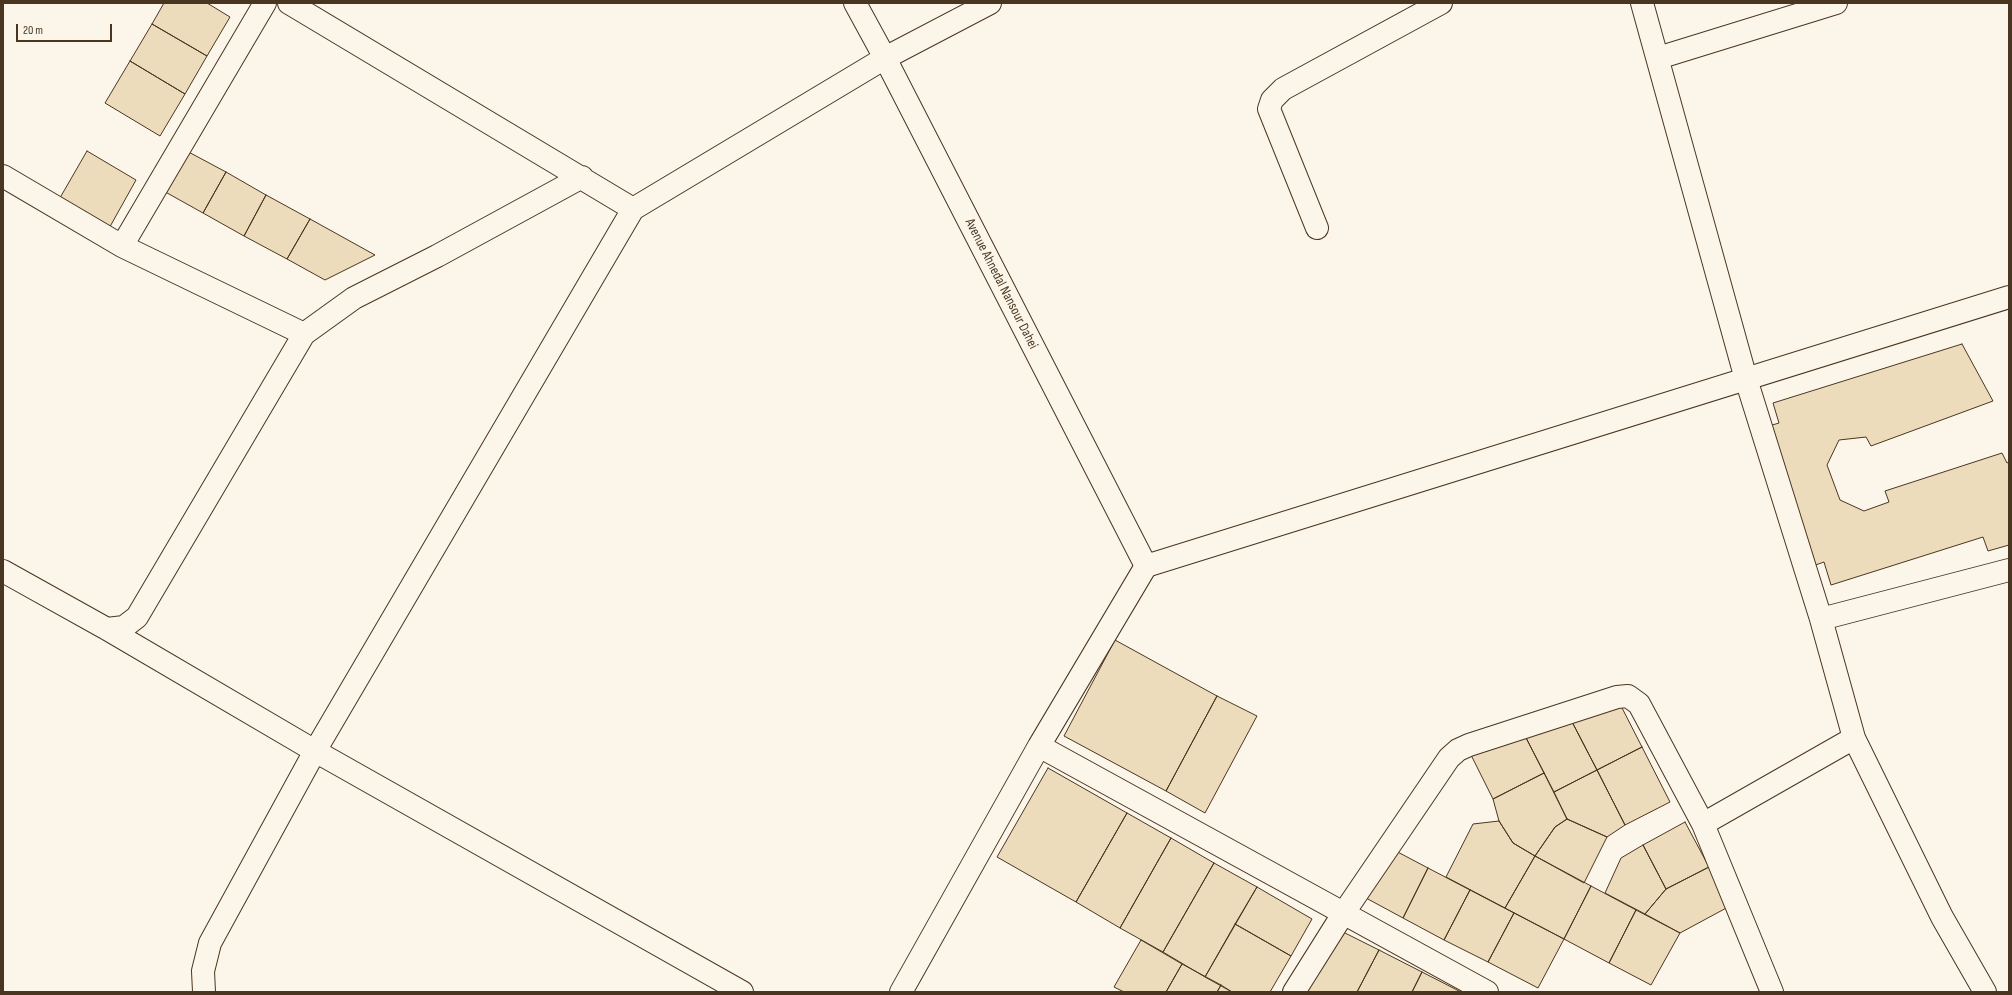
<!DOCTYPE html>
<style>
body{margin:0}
#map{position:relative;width:2012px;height:995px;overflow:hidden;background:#fbf6e9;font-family:"Sofia Sans Condensed",sans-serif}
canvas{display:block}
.frame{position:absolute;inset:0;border:4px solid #4a3520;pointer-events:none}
.scale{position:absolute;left:16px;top:24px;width:96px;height:18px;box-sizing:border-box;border:2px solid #4a3520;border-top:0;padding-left:5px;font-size:12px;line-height:14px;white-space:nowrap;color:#4a3520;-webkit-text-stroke:3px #fbf6e9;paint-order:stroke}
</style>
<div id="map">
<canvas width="2012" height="995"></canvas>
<div class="frame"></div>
<div class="scale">20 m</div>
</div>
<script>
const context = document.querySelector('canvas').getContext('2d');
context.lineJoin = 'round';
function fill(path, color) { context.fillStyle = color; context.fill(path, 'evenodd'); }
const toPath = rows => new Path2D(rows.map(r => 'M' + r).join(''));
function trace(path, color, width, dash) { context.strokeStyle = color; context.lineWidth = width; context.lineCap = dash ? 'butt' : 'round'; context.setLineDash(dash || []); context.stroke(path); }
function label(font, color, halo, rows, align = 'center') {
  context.font = font + ' "Sofia Sans Condensed",sans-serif'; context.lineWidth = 3; context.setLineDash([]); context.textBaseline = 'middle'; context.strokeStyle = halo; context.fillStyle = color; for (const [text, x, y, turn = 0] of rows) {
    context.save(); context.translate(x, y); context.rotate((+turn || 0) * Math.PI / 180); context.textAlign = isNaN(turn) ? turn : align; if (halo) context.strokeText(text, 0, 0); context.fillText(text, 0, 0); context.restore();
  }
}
const building = toPath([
 [164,3,207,3,230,17,207,56,152,24,164,3],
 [152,24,207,56,185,94,130,61,152,24],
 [130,61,185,94,160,136,105,103,130,61],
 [183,149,226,172,203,213,160,189,183,149],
 [87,151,136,180,107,232,57,203,87,151],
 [226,172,266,195,244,236,203,213,226,172],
 [266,195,310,219,287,259,244,236,266,195],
 [310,219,375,255,325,280,287,259,310,219],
 [1962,344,1993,401,1871,446,1866,437,1839,440,1827,465,1840,500,1864,511,1889,502,1885,491,2002,453,2007,463,2009,462,2009,545,1988,551,1983,537,1831,585,1824,562,1807,568,1762,428,1779,423,1773,403,1962,344],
 [1115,640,1217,696,1166,791,1064,736,1115,640],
 [1217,696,1257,716,1205,813,1166,791,1217,696],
 [1619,702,1642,747,1597,770,1569,716,1619,702],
 [1569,716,1597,770,1554,792,1522,730,1569,716],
 [1522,730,1544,773,1493,799,1469,751,1522,730],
 [1642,747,1670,802,1625,825,1597,770,1642,747],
 [1048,768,1127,813,1076,902,997,857,1048,768],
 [1597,770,1625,825,1607,837,1567,819,1554,792,1597,770],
 [1544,773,1567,819,1555,827,1535,856,1513,843,1499,821,1493,799,1544,773],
 [1127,813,1171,838,1120,928,1076,902,1127,813],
 [1567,819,1607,837,1584,883,1535,856,1555,827,1567,819],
 [1499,821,1513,843,1535,856,1505,908,1446,877,1473,824,1499,821],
 [1685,822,1709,867,1666,889,1643,845,1685,822],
 [1171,838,1214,863,1163,952,1120,928,1171,838],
 [1643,845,1666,889,1645,914,1605,893,1621,858,1643,845],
 [1392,849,1428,868,1403,918,1366,898,1392,849],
 [1535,856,1591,886,1564,939,1505,908,1535,856],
 [1214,863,1257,887,1205,977,1163,952,1214,863],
 [1709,867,1730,906,1680,933,1645,914,1666,889,1709,867],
 [1428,868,1470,890,1444,940,1403,918,1428,868],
 [1591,886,1636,910,1609,963,1564,939,1591,886],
 [1257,887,1312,919,1291,956,1235,924,1257,887],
 [1470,890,1514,913,1488,962,1444,940,1470,890],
 [1636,910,1680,933,1651,985,1609,963,1636,910],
 [1514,913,1564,939,1538,988,1488,962,1514,913],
 [1235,924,1291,956,1270,992,1232,992,1205,977,1235,924],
 [1337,929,1379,950,1357,992,1304,992,1337,929],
 [1141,940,1182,964,1166,992,1124,992,1114,987,1141,940],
 [1379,950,1422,972,1412,992,1357,992,1379,950],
 [1182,964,1221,985,1217,992,1166,992,1182,964],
 [1422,972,1461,992,1412,992,1422,972],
 [1221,985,1232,992,1217,992,1221,985]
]);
fill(building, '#ecdcbc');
trace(building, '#4a3520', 1);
const street = toPath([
 [289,3,633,209],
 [1642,3,1746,379,1821,619,1854,738,1942,917,1985,992],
 [1658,58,1836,3],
 [3,176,122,246,304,334],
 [1317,228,1269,109,1272,100,1283,89,1441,3],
 [122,246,265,3],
 [3,571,107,629,315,751,742,992],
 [1821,619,2009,570],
 [107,629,124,627,137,617,304,334,354,298,437,256,582,177],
 [1039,746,1487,992],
 [1703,824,1854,738],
 [204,992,203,971,210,943,315,751,633,209,885,58,990,3],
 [901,992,1039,746,1146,566],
 [1294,992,1343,914,1449,758,1458,750,1469,745,1617,697,1628,696,1639,704,1703,824,1772,992]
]);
const secondary = toPath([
 [855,3,885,58,1146,566,2009,297]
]);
trace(street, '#4a3520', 24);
trace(secondary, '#4a3520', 24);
trace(street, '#fbf6e9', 22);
trace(secondary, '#fbf6e9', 22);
label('14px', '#4a3520', '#fbf6e9', [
 ["Avenue Ahnedal Nansour Dahei",1001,284,63]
]);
</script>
